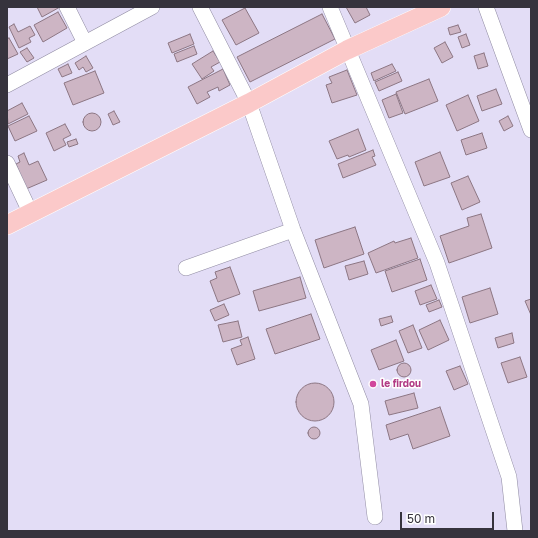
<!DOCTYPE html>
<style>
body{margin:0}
#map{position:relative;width:538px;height:538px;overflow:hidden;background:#e3ddf6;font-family:"Golos Text",sans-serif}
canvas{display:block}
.frame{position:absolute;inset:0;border:8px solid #36333d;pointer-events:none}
.scale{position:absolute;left:400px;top:512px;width:94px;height:18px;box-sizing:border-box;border:2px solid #36333d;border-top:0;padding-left:5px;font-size:12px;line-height:14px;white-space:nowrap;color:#36333d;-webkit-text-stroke:3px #fff;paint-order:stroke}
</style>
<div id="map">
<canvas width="538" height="538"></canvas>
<div class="frame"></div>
<div class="scale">50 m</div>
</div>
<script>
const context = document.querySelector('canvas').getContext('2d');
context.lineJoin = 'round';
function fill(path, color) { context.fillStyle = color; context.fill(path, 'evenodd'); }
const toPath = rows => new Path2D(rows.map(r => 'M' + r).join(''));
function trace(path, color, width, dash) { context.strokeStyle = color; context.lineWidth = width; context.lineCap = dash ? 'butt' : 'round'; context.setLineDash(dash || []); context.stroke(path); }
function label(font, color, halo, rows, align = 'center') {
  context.font = font + ' "Golos Text",sans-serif'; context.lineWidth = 3; context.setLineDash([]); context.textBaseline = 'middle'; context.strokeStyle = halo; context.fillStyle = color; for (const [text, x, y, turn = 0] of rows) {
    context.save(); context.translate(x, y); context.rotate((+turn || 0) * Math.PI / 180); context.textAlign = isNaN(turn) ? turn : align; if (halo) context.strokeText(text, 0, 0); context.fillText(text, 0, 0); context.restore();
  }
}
const building = toPath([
 [37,7,60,7,42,17,37,7],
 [346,7,366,7,370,15,355,23,346,7],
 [245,8,259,33,236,45,222,20,245,8],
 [58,12,67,28,43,42,34,25,58,12],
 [322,14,335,39,250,82,237,57,322,14],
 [14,24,18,32,30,26,35,35,29,38,31,42,19,48,9,27,14,24],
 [458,25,461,32,450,35,448,28,458,25],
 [190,34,194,44,172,53,168,43,190,34],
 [466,34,470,45,462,48,458,37,466,34],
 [9,38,18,54,7,59,7,39,9,38],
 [445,42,453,57,442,63,434,48,445,42],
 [194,46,197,54,177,62,174,54,194,46],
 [27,48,34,58,27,62,20,52,27,48],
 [213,51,220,62,211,67,214,71,202,79,192,64,213,51],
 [484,53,488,66,478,69,474,56,484,53],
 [86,56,93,68,86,72,83,67,79,70,75,63,86,56],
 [68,64,72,73,62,77,58,69,68,64],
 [392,64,396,71,374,81,371,73,392,64],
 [223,69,230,85,219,91,218,87,207,92,210,97,197,104,188,87,223,69],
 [347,70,357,95,332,103,326,85,332,83,329,77,347,70],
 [95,71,104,93,73,105,64,83,95,71],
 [398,72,402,81,379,91,375,82,398,72],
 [429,79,438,101,405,114,396,92,429,79],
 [496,89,502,104,482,111,477,96,496,89],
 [396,94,403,113,389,118,382,100,396,94],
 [468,95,479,121,457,131,446,105,468,95],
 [22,103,28,114,8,124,7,111,22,103],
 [114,111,120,122,113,125,108,114,114,111],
 '83 122a9 9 0 1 1 18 0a9 9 0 1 1-18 0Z',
 [29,116,37,131,15,141,8,126,29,116],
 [508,116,513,126,504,131,499,121,508,116],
 [65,124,71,135,63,139,66,145,54,151,46,133,65,124],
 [358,129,366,150,349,157,348,155,337,159,329,141,358,129],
 [482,133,487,148,466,155,461,140,482,133],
 [76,139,78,144,69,147,67,142,76,139],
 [373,150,375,156,372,157,376,165,343,178,338,164,373,150],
 [440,152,450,177,424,186,415,162,440,152],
 [24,153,29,165,38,161,47,180,26,189,16,164,20,162,18,156,24,153],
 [468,176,480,202,462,210,451,183,468,176],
 [481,214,492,248,449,263,440,236,469,226,467,218,481,214],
 [355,227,364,254,324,268,315,240,355,227],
 [411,238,418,258,376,273,368,253,394,241,395,243,411,238],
 [420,259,427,280,392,292,385,271,420,259],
 [364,261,368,274,349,280,345,266,364,261],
 [230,267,240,294,218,302,210,281,217,278,215,272,230,267],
 [300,277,306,298,259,311,253,291,300,277],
 [431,285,437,299,420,305,415,291,431,285],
 [490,288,498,314,470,323,462,297,490,288],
 [531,299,531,315,525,301,531,299],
 [439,300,442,307,429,312,426,305,439,300],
 [224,304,229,315,215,321,210,310,224,304],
 [311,314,320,339,275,354,266,329,311,314],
 [391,316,393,322,381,326,379,319,391,316],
 [440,320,449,340,428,350,419,330,440,320],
 [238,321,242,337,223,342,218,325,238,321],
 [413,325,422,348,408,353,399,331,413,325],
 [512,333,514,343,498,348,495,338,512,333],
 [248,337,255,359,237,365,231,349,242,345,240,340,248,337],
 [396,340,404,361,379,370,371,350,396,340],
 [520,357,527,377,508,383,501,363,520,357],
 '397 370a7 7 0 1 1 14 0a7 7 0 1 1-14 0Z',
 [460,366,468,384,454,390,446,371,460,366],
 '296 402a19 19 0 1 1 38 0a19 19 0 1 1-38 0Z',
 [414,393,418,408,389,415,385,401,414,393],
 [440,407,450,436,413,449,408,434,390,440,386,425,440,407],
 '308 433a6 6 0 1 1 12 0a6 6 0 1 1-12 0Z'
]);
fill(building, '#cdb5c4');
trace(building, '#8c7683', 1);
const minor = toPath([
 [67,7,85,43],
 [200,7,249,103,293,230,361,404,375,517],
 [330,7,437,263,509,477,515,531],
 [486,7,531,130],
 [7,85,152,7],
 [7,163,31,214],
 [186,268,293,230]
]);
const major = toPath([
 [7,225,249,103,347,50,441,7]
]);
trace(minor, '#918ca3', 16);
trace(major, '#fff', 20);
trace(minor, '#fff', 15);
trace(major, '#fbc9c9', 19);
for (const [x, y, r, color] of [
 [373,384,4,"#d1479c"]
]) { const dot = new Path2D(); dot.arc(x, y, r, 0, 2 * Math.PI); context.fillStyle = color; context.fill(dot); trace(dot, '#fff', 1.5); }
label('bold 10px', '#b23c85', '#fff', [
 ["le firdou",381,384]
], 'left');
</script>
